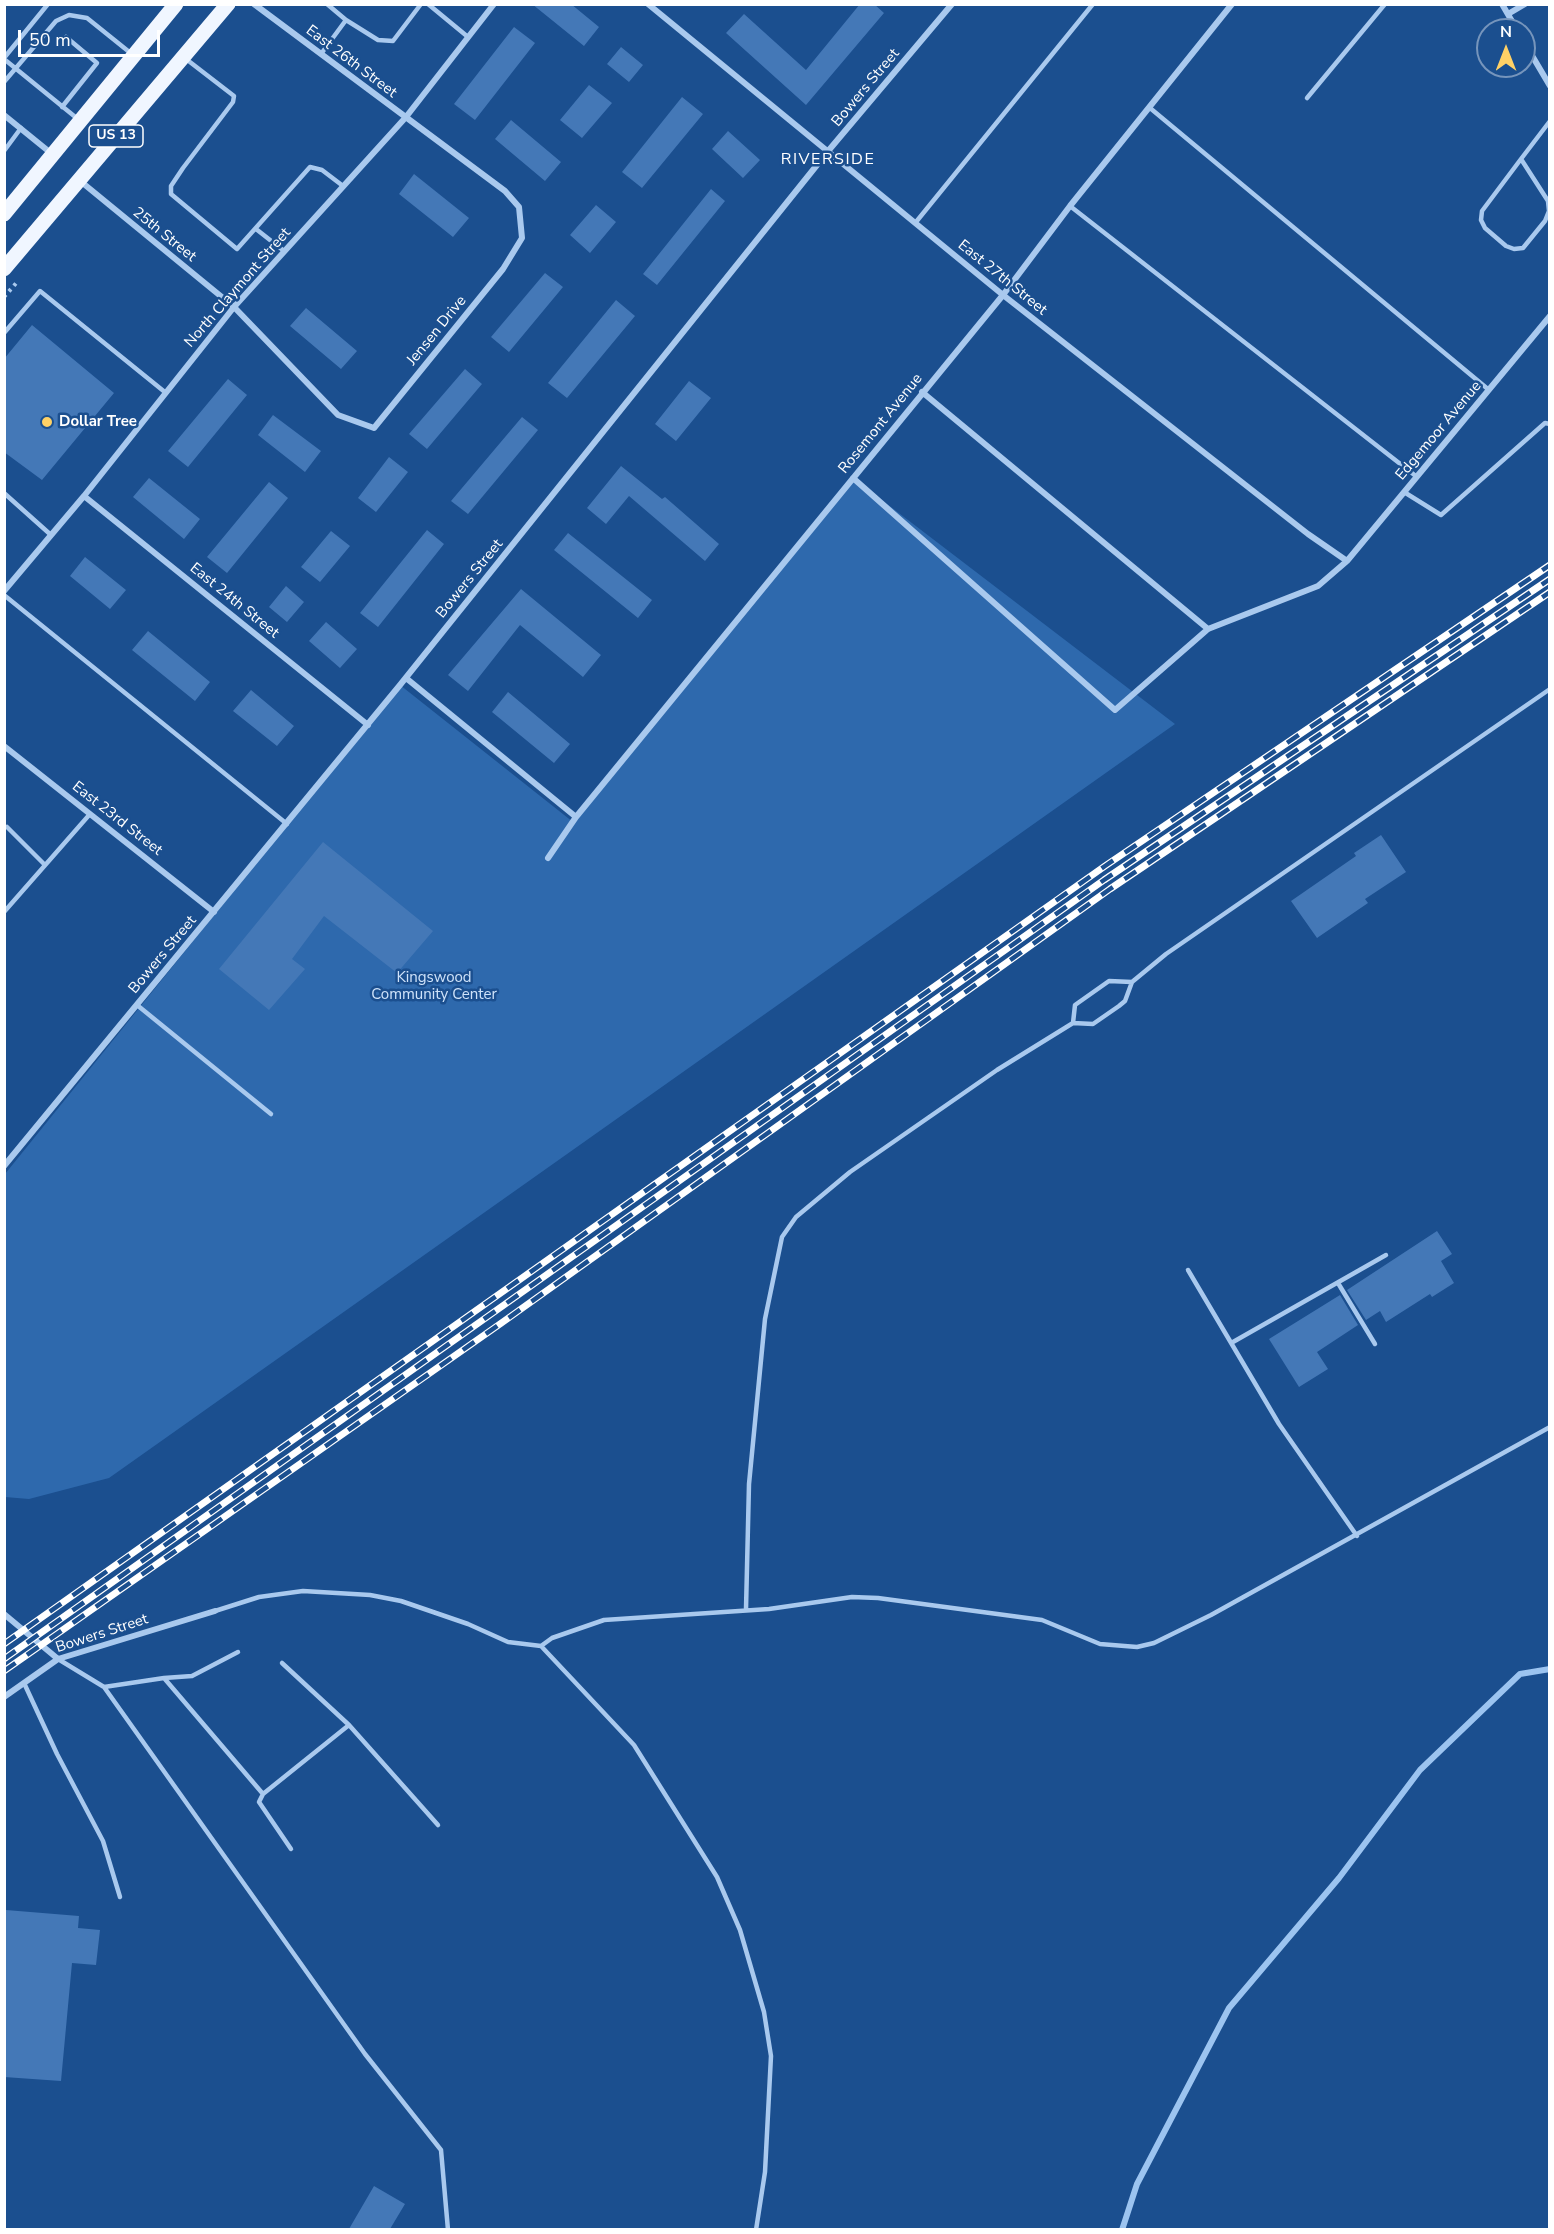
<!DOCTYPE html>
<style>
body{margin:0}
#map{position:relative;width:1554px;height:2234px;overflow:hidden;background:#1b4f8f;font-family:"Nunito Sans",sans-serif}
canvas{display:block}
.frame{position:absolute;inset:0;border:6px solid #fff;pointer-events:none}
.north{position:absolute;left:1476px;top:18px;width:60px;height:60px;box-sizing:border-box;background:#1b4f8f;border:2px solid #7695bc;border-radius:50%;rotate:0deg;font-size:16px;font-weight:700;line-height:24px;text-align:center;color:#fff}
.north::after{content:'';display:block;margin:auto;width:21px;height:27px;background:#ffd166;clip-path:polygon(50% 0,100% 100%,50% 72%,0 100%)}
.scale{position:absolute;left:18px;top:30px;width:142px;height:27px;box-sizing:border-box;border:3px solid #fff;border-top:0;padding-left:8px;font-size:18px;line-height:21px;white-space:nowrap;color:#fff;-webkit-text-stroke:4px #1b4f8f;paint-order:stroke}
</style>
<div id="map">
<canvas width="1554" height="2234"></canvas>
<div class="frame"></div>
<div class="north">N</div>
<div class="scale">50 m</div>
</div>
<script>
const context = document.querySelector('canvas').getContext('2d');
context.lineJoin = 'round';
function fill(path, color) { context.fillStyle = color; context.fill(path, 'evenodd'); }
const toPath = rows => new Path2D(rows.map(r => 'M' + r).join(''));
function trace(path, color, width, dash) { context.strokeStyle = color; context.lineWidth = width; context.lineCap = dash ? 'butt' : 'round'; context.setLineDash(dash || []); context.stroke(path); }
function label(font, color, halo, rows, align = 'center') {
  context.font = font + ' "Nunito Sans",sans-serif'; context.lineWidth = 5; context.setLineDash([]); context.textBaseline = 'middle'; context.strokeStyle = halo; context.fillStyle = color; for (const [text, x, y, turn = 0] of rows) {
    context.save(); context.translate(x, y); context.rotate((+turn || 0) * Math.PI / 180); context.textAlign = isNaN(turn) ? turn : align; if (halo) context.strokeText(text, 0, 0); context.fillText(text, 0, 0); context.restore();
  }
}
fill(toPath([
 [853,478,1175,724,109,1478,29,1499,5,1497,5,1174,400,685,573,822]
]), '#2e69ad');
trace(toPath([
 [1122,2230,1137,2184,1229,2008,1339,1878,1420,1770,1520,1674,1550,1669]
]), '#9cc4f0', 6);
fill(toPath([
 [532,4,571,4,599,27,584,46],
 [860,4,874,4,884,13,806,105,726,33,744,14,806,70],
 [514,27,535,43,475,120,454,104],
 [621,47,643,65,629,82,607,64],
 [589,85,612,103,582,138,560,120],
 [682,97,703,114,642,188,622,172],
 [511,120,561,162,545,181,495,139],
 [728,131,760,160,743,178,712,149],
 [414,174,469,218,453,237,399,194],
 [711,189,725,201,657,285,643,274],
 [596,205,616,222,590,253,570,235],
 [545,273,563,287,509,352,491,337],
 [616,300,635,316,567,398,548,383],
 [306,308,357,351,341,369,290,326],
 [32,325,114,393,42,480,4,452,4,359],
 [465,369,482,384,427,449,409,434],
 [228,379,247,395,188,467,168,451],
 [689,381,711,398,676,441,655,424],
 [273,415,321,451,305,472,258,435],
 [522,417,538,430,468,514,451,501],
 [389,457,408,472,376,512,358,498],
 [621,466,662,499,665,497,719,544,705,561,629,496,606,524,587,508],
 [149,478,200,519,184,539,133,497],
 [269,482,288,498,227,573,207,557],
 [427,530,444,544,378,627,360,613],
 [331,531,350,546,320,582,301,567],
 [568,533,652,600,638,618,554,550],
 [85,557,126,590,110,609,70,576],
 [286,586,304,602,287,622,269,607],
 [521,589,601,655,583,677,520,625,468,691,448,675],
 [326,622,357,649,340,668,309,641],
 [148,631,210,682,195,701,132,650],
 [251,690,294,726,277,746,233,711],
 [508,692,570,744,554,763,492,712],
 [1381,835,1406,872,1365,899,1368,903,1317,938,1291,901,1356,856,1354,853],
 [323,842,433,931,397,973,324,916,292,959,305,969,269,1010,219,969],
 [1437,1231,1452,1254,1441,1261,1454,1283,1432,1297,1430,1294,1386,1322,1380,1311,1366,1320,1347,1290],
 [1340,1295,1358,1325,1317,1352,1328,1369,1299,1387,1269,1339],
 [6,1910,79,1916,78,1928,100,1930,96,1965,72,1963,61,2081,4,2077],
 [374,2186,405,2204,390,2229,349,2229]
]), '#4478b7');
trace(toPath([
 [4,297,18,281]
]), '#a9c9ee', 4, [3, 4.5]);
trace(toPath([
 [327,4,346,20],
 [428,4,468,37],
 [321,54,346,20,378,40,393,41,421,4],
 [4,58,48,4],
 [4,59,79,120],
 [186,59,234,96,233,102,183,168,171,186,171,194,237,249,310,167,322,170,343,186],
 [4,82,56,21,69,15,87,18,133,55],
 [1307,98,1385,4],
 [62,107,97,63,66,37],
 [1150,108,1489,390],
 [4,151,21,128],
 [1521,159,1548,201,1549,211,1545,221,1523,248,1514,249,1506,246,1485,228,1481,220,1482,211,1521,159,1550,121],
 [1070,206,1417,477],
 [916,222,1093,4],
 [256,229,284,251],
 [4,333,40,291,166,393],
 [1404,492,1441,515,1545,423,1550,424],
 [4,493,51,535],
 [4,595,287,824],
 [7,827,45,865],
 [4,912,90,814],
 [137,1005,271,1114],
 [1073,1023,1075,1005,1109,981,1132,982],
 [1188,1270,1279,1424,1357,1536],
 [1338,1283,1375,1344],
 [1233,1342,1386,1255],
 [746,1609,749,1484,765,1319,782,1237,796,1217,850,1172,997,1070,1073,1023,1093,1024,1119,1006,1125,1001,1132,982,1166,954,1550,689],
 [215,1611,259,1597,303,1591,370,1595,401,1601,468,1624,508,1642,541,1646,552,1638,604,1620,769,1609,852,1597,878,1598,1042,1620,1100,1644,1137,1647,1154,1643,1211,1615,1550,1427],
 [541,1646,634,1745,717,1877,740,1930,764,2012,771,2056,765,2172,756,2230],
 [58,1659,104,1687,365,2054,441,2150,448,2230],
 [282,1663,349,1725],
 [164,1678,192,1676,238,1652],
 [24,1683,57,1754,103,1841,120,1897],
 [104,1687,164,1678,263,1794,259,1802,291,1849],
 [263,1794,349,1725,438,1825]
]), '#a9c9ee', 4.5);
trace(toPath([
 [648,4,1003,295,1308,534,1347,561],
 [1502,4,1517,30],
 [1508,14,1525,4],
 [1524,42,1550,86],
 [4,115,52,154],
 [79,180,234,307,338,415,374,428,503,269,522,238,519,207,505,191,254,4],
 [922,392,1208,629],
 [853,478,1115,710,1208,629,1318,586,1347,561,1550,316],
 [84,496,368,725],
 [4,591,84,496,234,307,406,117,494,4],
 [406,678,576,817],
 [4,746,214,912],
 [548,858,576,817,1003,295,1070,206,1232,4],
 [4,1166,400,685,829,150,952,4],
 [4,1614,58,1659],
 [4,1697,58,1659,215,1611]
]), '#a9c9ee', 6);
trace(toPath([
 [4,214,176,4],
 [4,269,228,4]
]), '#f0f6ff', 15);
const rail = toPath([
 [4,1644,1105,866,1550,565],
 [4,1659,1104,880,1550,579],
 [4,1671,500,1324,1110,889,1550,592]
]);
trace(rail, '#fff', 7);
trace(rail, '#1b4f8f', 4.5, [14]);
for (const [x, y, r, color] of [
 [47,422,6,"#ffd166"]
]) { const dot = new Path2D(); dot.arc(x, y, r, 0, 2 * Math.PI); context.fillStyle = color; context.fill(dot); trace(dot, '#1b4f8f', 2); }
for (const [x, y, w] of [
 [116,136,54]
]) { const box = new Path2D(); box.roundRect(x - w / 2, y - 11, w, 22, 4.5); context.fillStyle = '#1b4f8f'; context.fill(box); trace(box, '#fff', 1.5); }
label('bold 14px', '#fff', null, [
 ["US 13",116,136]
]);
label('15px', '#fff', '#1b4f8f', [
 ["East 26th Street",351,62,37],
 ["Bowers Street",866,88,-50],
 ["25th Street",164,235,39],
 ["East 27th Street",1002,278,39],
 ["North Claymont Street",238,288,-49],
 ["Jensen Drive",437,331,-51],
 ["Rosemont Avenue",881,424,-51],
 ["Edgemoor Avenue",1439,431,-50],
 ["Bowers Street",470,579,-51],
 ["East 24th Street",234,601,39],
 ["East 23rd Street",117,819,38],
 ["Bowers Street",163,955,-50],
 ["Bowers Street",102,1634,-18]
]);
label('bold 15px', '#fff', '#1b4f8f', [
 ["Dollar Tree",59,422]
], 'left');
label('15px', '#cfe3fa', '#1b4f8f', [
 ["Kingswood",434,978],
 ["Community Center",434,995]
]);
context.letterSpacing = '1.5px';
label('16px', '#fff', '#1b4f8f', [
 ["RIVERSIDE",828,160]
]);
context.letterSpacing = '0px';
</script>
